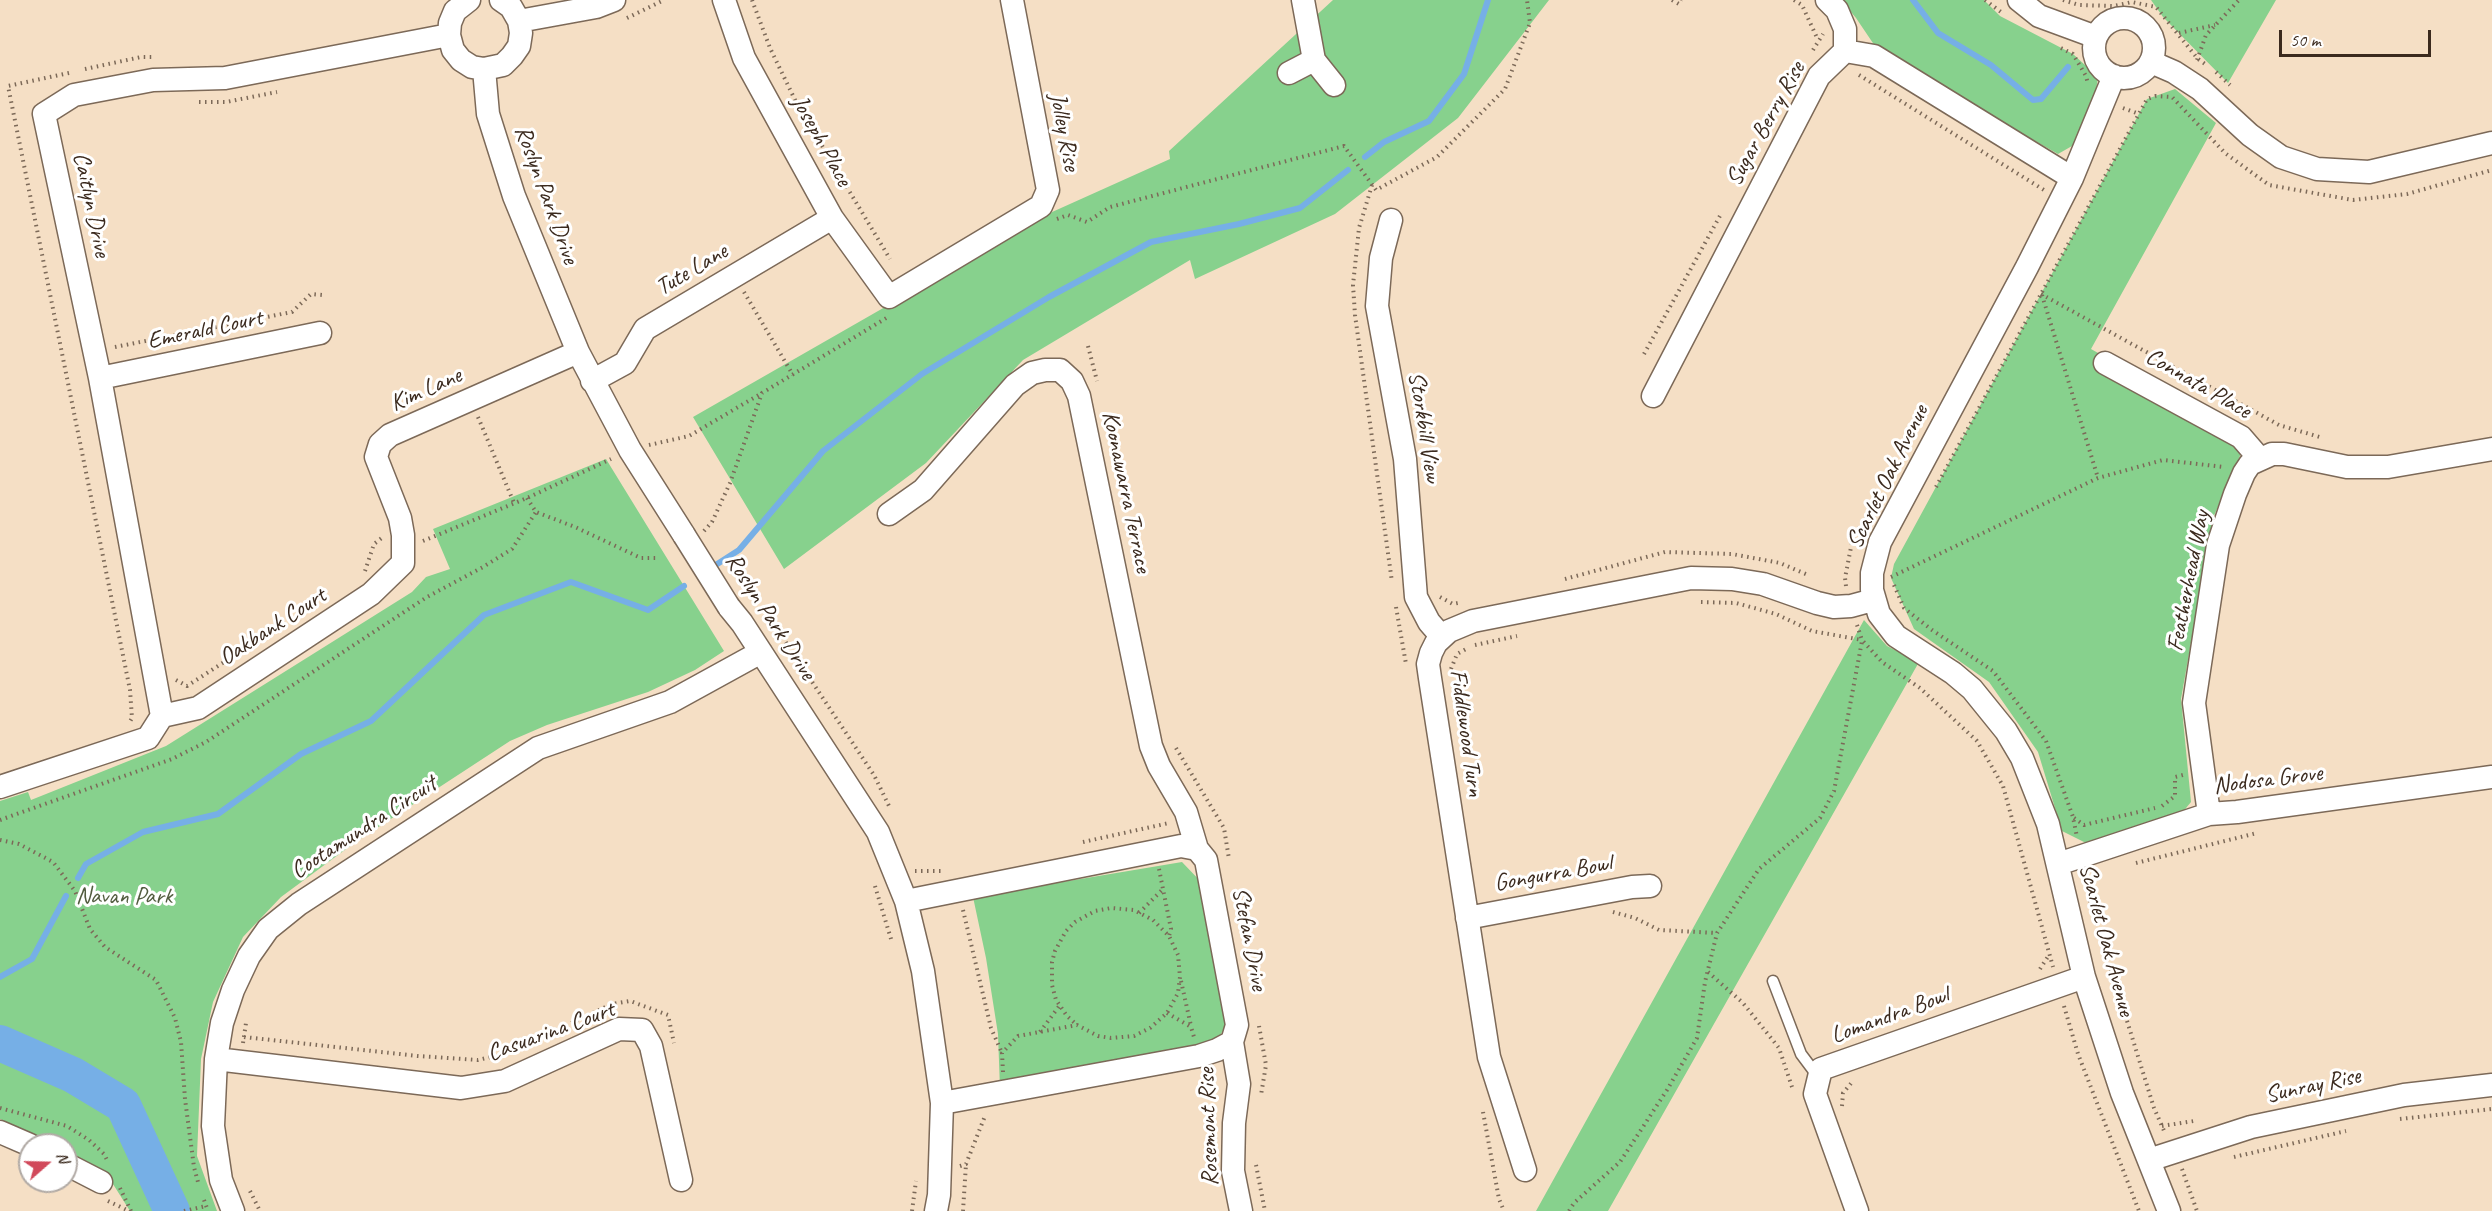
<!DOCTYPE html>
<style>
body{margin:0}
#map{position:relative;width:2492px;height:1211px;overflow:hidden;background:#f5dfc5;font-family:Caveat,sans-serif}
canvas{display:block}
.north{position:absolute;left:18px;top:1133px;width:60px;height:60px;box-sizing:border-box;background:#fff;border:2px solid #b1aaa5;border-radius:50%;rotate:70deg;font-size:16px;font-weight:700;line-height:24px;text-align:center;color:#3b2a1e}
.north::after{content:'';display:block;margin:auto;width:21px;height:27px;background:#d1495b;clip-path:polygon(50% 0,100% 100%,50% 72%,0 100%)}
.scale{position:absolute;left:2279px;top:30px;width:152px;height:27px;box-sizing:border-box;border:3px solid #3b2a1e;border-top:0;padding-left:8px;font-size:18px;line-height:21px;white-space:nowrap;color:#3b2a1e;-webkit-text-stroke:4px #fff;paint-order:stroke}
</style>
<div id="map">
<canvas width="2492" height="1211"></canvas>
<div class="north">N</div>
<div class="scale">50 m</div>
</div>
<script>
const context = document.querySelector('canvas').getContext('2d');
context.lineJoin = 'round';
function fill(path, color) { context.fillStyle = color; context.fill(path, 'evenodd'); }
const toPath = rows => new Path2D(rows.map(r => 'M' + r).join(''));
function trace(path, color, width, dash) { context.strokeStyle = color; context.lineWidth = width; context.lineCap = dash ? 'butt' : 'round'; context.setLineDash(dash || []); context.stroke(path); }
function label(font, color, halo, rows, align = 'center') {
  context.font = font + ' Caveat,sans-serif'; context.lineWidth = 6; context.setLineDash([]); context.textBaseline = 'middle'; context.strokeStyle = halo; context.fillStyle = color; for (const [text, x, y, turn = 0] of rows) {
    context.save(); context.translate(x, y); context.rotate((+turn || 0) * Math.PI / 180); context.textAlign = isNaN(turn) ? turn : align; if (halo) context.strokeText(text, 0, 0); context.fillText(text, 0, 0); context.restore();
  }
}
fill(toPath([
 [1333,0,1549,0,1458,118,1335,214,1195,279,1190,260,1023,360,926,463,784,569,693,417,899,299,1021,226,1170,159,1169,151],
 [1841,0,1984,0,2000,16,2073,54,2098,77,2095,98,2079,142,2058,154,1879,52,1856,18],
 [2151,0,2276,0,2228,83,2163,17],
 [2175,89,2216,123,2091,349,2233,429,2243,449,2213,518,2181,699,2191,802,2177,819,2088,844,2062,831,2038,752,1989,682,1914,629,1891,578,1894,564,2147,99],
 [606,459,724,651,695,670,648,692,547,725,510,741,357,841,281,897,243,937,213,1002,201,1059,197,1156,217,1211,130,1211,106,1173,66,1152,66,1145,53,1145,0,1119,0,801,28,792,31,800,166,746,412,592,426,577,450,569,433,529],
 [1864,620,1887,646,1919,662,1608,1211,1536,1211],
 [1182,862,1204,885,1229,1020,1215,1044,1000,1089,998,1034,986,958,973,897]
]), '#87d18d');
trace(toPath([
 [1913,0,1938,33,1991,65,2033,100,2041,99,2068,67],
 [2105,23,2112,15],
 [1365,157,1384,142,1429,121,1464,74,1488,0],
 [711,568,739,550,823,451,922,374,1049,297,1151,242,1239,224,1300,208,1348,170],
 [78,878,86,864,143,832,218,814,301,754,371,721,484,615,571,582,648,610,684,586],
 [0,977,32,959,66,896]
]), '#76afe6', 6);
trace(toPath([
 [0,1043,73,1075,123,1105,172,1211]
]), '#76afe6', 36);
const lane = toPath([
 [1773,981,1801,1054,1819,1078]
]);
const street = toPath([
 [469,0,455,11,450,23,449,35,453,50,461,60,472,67,484,69,503,65,512,56,519,46,521,33,519,21,511,7,501,0],
 [724,0,744,58,832,218,889,297,1041,206,1048,190,1012,0],
 [1303,0,1314,60,1334,85],
 [1827,0,1837,10,1845,29,1845,51],
 [2019,0,2039,16,2096,37],
 '2094 48a30 30 0 1 1 60 0a30 30 0 1 1-60 0Z',
 [519,21,596,7,614,0],
 [2151,62,2174,72,2200,89,2250,135,2281,157,2317,169,2369,172,2492,143],
 [484,69,488,114,514,196,578,352,630,450,684,535],
 [1289,73,1314,60],
 [2114,76,2072,178,2027,267,1880,542,1872,573,1872,590,1879,614,1896,636,1953,673,1972,689,2006,731,2022,758,2048,824,2084,977,2122,1093,2169,1211],
 [1391,220,1381,258,1377,306,1405,459,1416,597,1429,622,1442,637],
 [2105,363,2241,437,2260,459],
 [100,378,320,333],
 [592,381,625,363,645,329,832,218],
 [1653,396,1819,76,1845,51,1874,56,2072,178],
 [889,514,923,490,1015,385,1032,373,1045,370,1060,370,1072,381,1079,396,1151,746,1159,766,1186,812,1197,849],
 [729,607,742,623,878,832,906,901,923,971,942,1103,939,1195,936,1211],
 [162,716,100,378,44,114,74,95,153,80,225,78,449,35],
 [162,716,198,708,371,594,403,563,403,535,400,518,376,457,380,444,390,435,578,352],
 [0,787,148,738,162,716],
 [2209,814,2194,703,2218,545,2235,494,2244,473,2250,464,2272,454,2284,454,2347,467,2388,467,2492,449],
 [2058,864,2209,814,2237,812,2492,777],
 [906,901,1181,846,1197,849,1206,860,1237,1025,1232,1042,1217,1050,1199,1056,942,1103],
 [1467,918,1632,887,1650,886],
 [1232,1042,1239,1084,1234,1123,1233,1171,1241,1211],
 [216,1059,461,1088,505,1081,619,1029,642,1030,651,1046,681,1180],
 [0,1132,30,1145],
 [2149,1160,2251,1127,2404,1095,2492,1085],
 [66,1164,101,1182],
 [1525,1170,1489,1057,1430,678,1428,664,1431,653,1436,643,1449,631,1473,621,1691,578,1732,579,1763,584,1817,603,1834,607,1851,606,1873,600],
 [233,1211,221,1180,213,1126,216,1059,222,1023,233,990,249,956,268,929,299,904,538,748,670,702,761,652],
 [1857,1211,1815,1094,1821,1069,2084,977]
]);
trace(lane, '#7c6958', 13);
trace(street, '#7c6958', 25);
trace(toPath([
 [752,0,770,48,797,104,890,259],
 [1672,0,1679,4,1681,0],
 [1794,0,1802,5,1818,40],
 [1985,0,2001,12],
 [2063,0,2079,5,2114,6,2132,2,2156,7,2198,59,2205,64],
 [627,18,664,0],
 [2179,33,2215,25],
 [2061,48,2073,54,2086,76,2088,84],
 [1813,50,1823,34],
 [2197,60,2206,35,2239,0],
 [85,69,141,57,154,57],
 [2216,72,2230,85],
 [69,73,8,86,130,690,132,718,129,723],
 [1859,75,2044,190],
 [199,102,226,102,277,92],
 [2123,108,2139,114],
 [1372,185,1359,228,1353,285,1355,315,1392,582],
 [1057,219,1068,215,1087,222,1110,207,1344,146,1376,190,1437,157,1505,89,1530,23,1527,0],
 [744,292,793,375],
 [2041,294,2279,425,2323,438],
 [2042,295,2098,478],
 [1088,346,1097,381],
 [115,347,292,312,311,294,322,295],
 [1644,354,1721,214],
 [478,417,514,503],
 [649,445,689,436,762,393],
 [1936,487,2147,99,2156,96,2172,97,2225,153,2269,185,2353,200,2407,194,2492,170],
 [527,498,536,512,575,527,641,558,657,558],
 [704,531,712,522,730,483,762,393,888,317],
 [423,541,527,498,611,459],
 [365,571,374,544,383,537],
 [1891,577,2098,478,2163,460,2224,467],
 [1565,579,1665,552,1732,554,1780,563,1808,575],
 [1894,585,1904,608,1932,630,1993,671,2046,741,2073,817,2077,837],
 [1846,586,1845,578,1853,537,1870,512],
 [1440,597,1453,604,1458,603],
 [1701,602,1736,603,1776,614,1812,631,1862,640],
 [1396,607,1406,664],
 [770,624,783,638,874,775,890,808],
 [1857,625,1862,640,1882,662,1920,688,1977,741,2003,786,2053,967],
 [1475,645,1517,636],
 [1451,669,1457,654,1468,648],
 [176,680,187,686,286,622],
 [1176,748,1224,828,1229,859],
 [2162,806,2175,796,2175,777,2183,775],
 [2074,818,2084,825,2155,808],
 [0,820,172,759,206,742,427,597,483,567,512,549,536,512],
 [0,840,19,844,53,862,75,891,90,929,105,947,156,980,175,1018,181,1042,185,1099,194,1167,198,1182],
 [1083,842,1169,823],
 [2136,863,2257,833],
 [1159,869,1171,929,1169,936],
 [915,871,944,871],
 [2085,877,2089,898,2154,1108,2165,1133],
 [2086,883,2097,874],
 [875,886,891,939],
 [963,910,991,1028,1002,1053],
 [1613,912,1635,918,1659,930,1717,933],
 [1139,913,1163,889],
 [2040,969,2049,955],
 [1708,972,1743,1003,1779,1048,1793,1090],
 [1181,981,1191,1026],
 [2064,1006,2078,1054,2139,1211],
 [1167,1013,1191,1027,1194,1037],
 [1259,1026,1266,1065,1261,1095],
 [1040,1032,1060,1005],
 [244,1037,418,1056,478,1060,508,1053,612,1004,630,1001,668,1015,674,1043],
 [243,1043,246,1023],
 [1003,1072,1002,1053,1018,1036,1077,1025,1098,1036,1111,1038,1134,1036,1150,1028,1167,1013,1178,993,1180,977,1178,955,1169,936,1153,920,1134,910,1111,908,1095,911,1075,922,1066,931,1055,951,1052,962,1052,985,1056,1000,1067,1016,1077,1025],
 [1842,1106,1843,1093,1853,1081],
 [0,1108,67,1126,89,1140,104,1154,108,1162],
 [1483,1112,1499,1199,1504,1211],
 [2400,1119,2492,1109],
 [2162,1126,2194,1121],
 [2234,1157,2346,1131],
 [1256,1165,1265,1211],
 [960,1166,966,1164,985,1116],
 [2182,1169,2197,1211],
 [120,1188,131,1211],
 [250,1191,260,1211],
 [204,1200,208,1211],
 [108,1201,129,1211],
 [184,1211,206,1206],
 [912,1211,916,1181],
 [963,1211,966,1164],
 [1569,1211,1574,1203,1620,1162,1667,1090,1697,1038,1705,982,1717,933,1759,869,1820,818,1834,791,1862,641]
]), '#7c6958', 4, [1.5, 4.5]);
trace(lane, '#fff', 10);
trace(street, '#fff', 22);
const streetBridge = toPath([
 [684,535,729,607]
]);
trace(streetBridge, '#7c6958', 25, []);
trace(streetBridge, '#fff', 22);
label('24px', '#3b2a1e', '#fff', [
 ["Sugar Berry Rise",1766,124,-61],
 ["Jolley Rise",1064,132,79],
 ["Joseph Place",821,141,61],
 ["Roslyn Park Drive",546,195,70],
 ["Caitlyn Drive",91,205,78],
 ["Tute Lane",692,270,-31],
 ["Emerald Court",205,330,-12],
 ["Connata Place",2198,384,30],
 ["Kim Lane",426,390,-24],
 ["Storkbill View",1424,427,81],
 ["Scarlet Oak Avenue",1888,477,-64],
 ["Koonawarra Terrace",1126,492,78],
 ["Featherhead Way",2189,581,-79],
 ["Roslyn Park Drive",770,617,57],
 ["Oakbank Court",273,627,-33],
 ["Fiddlewood Turn",1466,733,82],
 ["Nodosa Grove",2268,780,-7],
 ["Cootamundra Circuit",364,828,-33],
 ["Gongurra Bowl",1553,874,-10],
 ["Stefan Drive",1249,939,79],
 ["Scarlet Oak Avenue",2106,940,75],
 ["Lomandra Bowl",1890,1016,-20],
 ["Casuarina Court",551,1032,-20],
 ["Sunray Rise",2313,1086,-12],
 ["Rosemont Rise",1209,1127,-92]
]);
label('24px', '#525c3f', '#fff', [
 ["Navan Park",124,897]
]);
</script>
